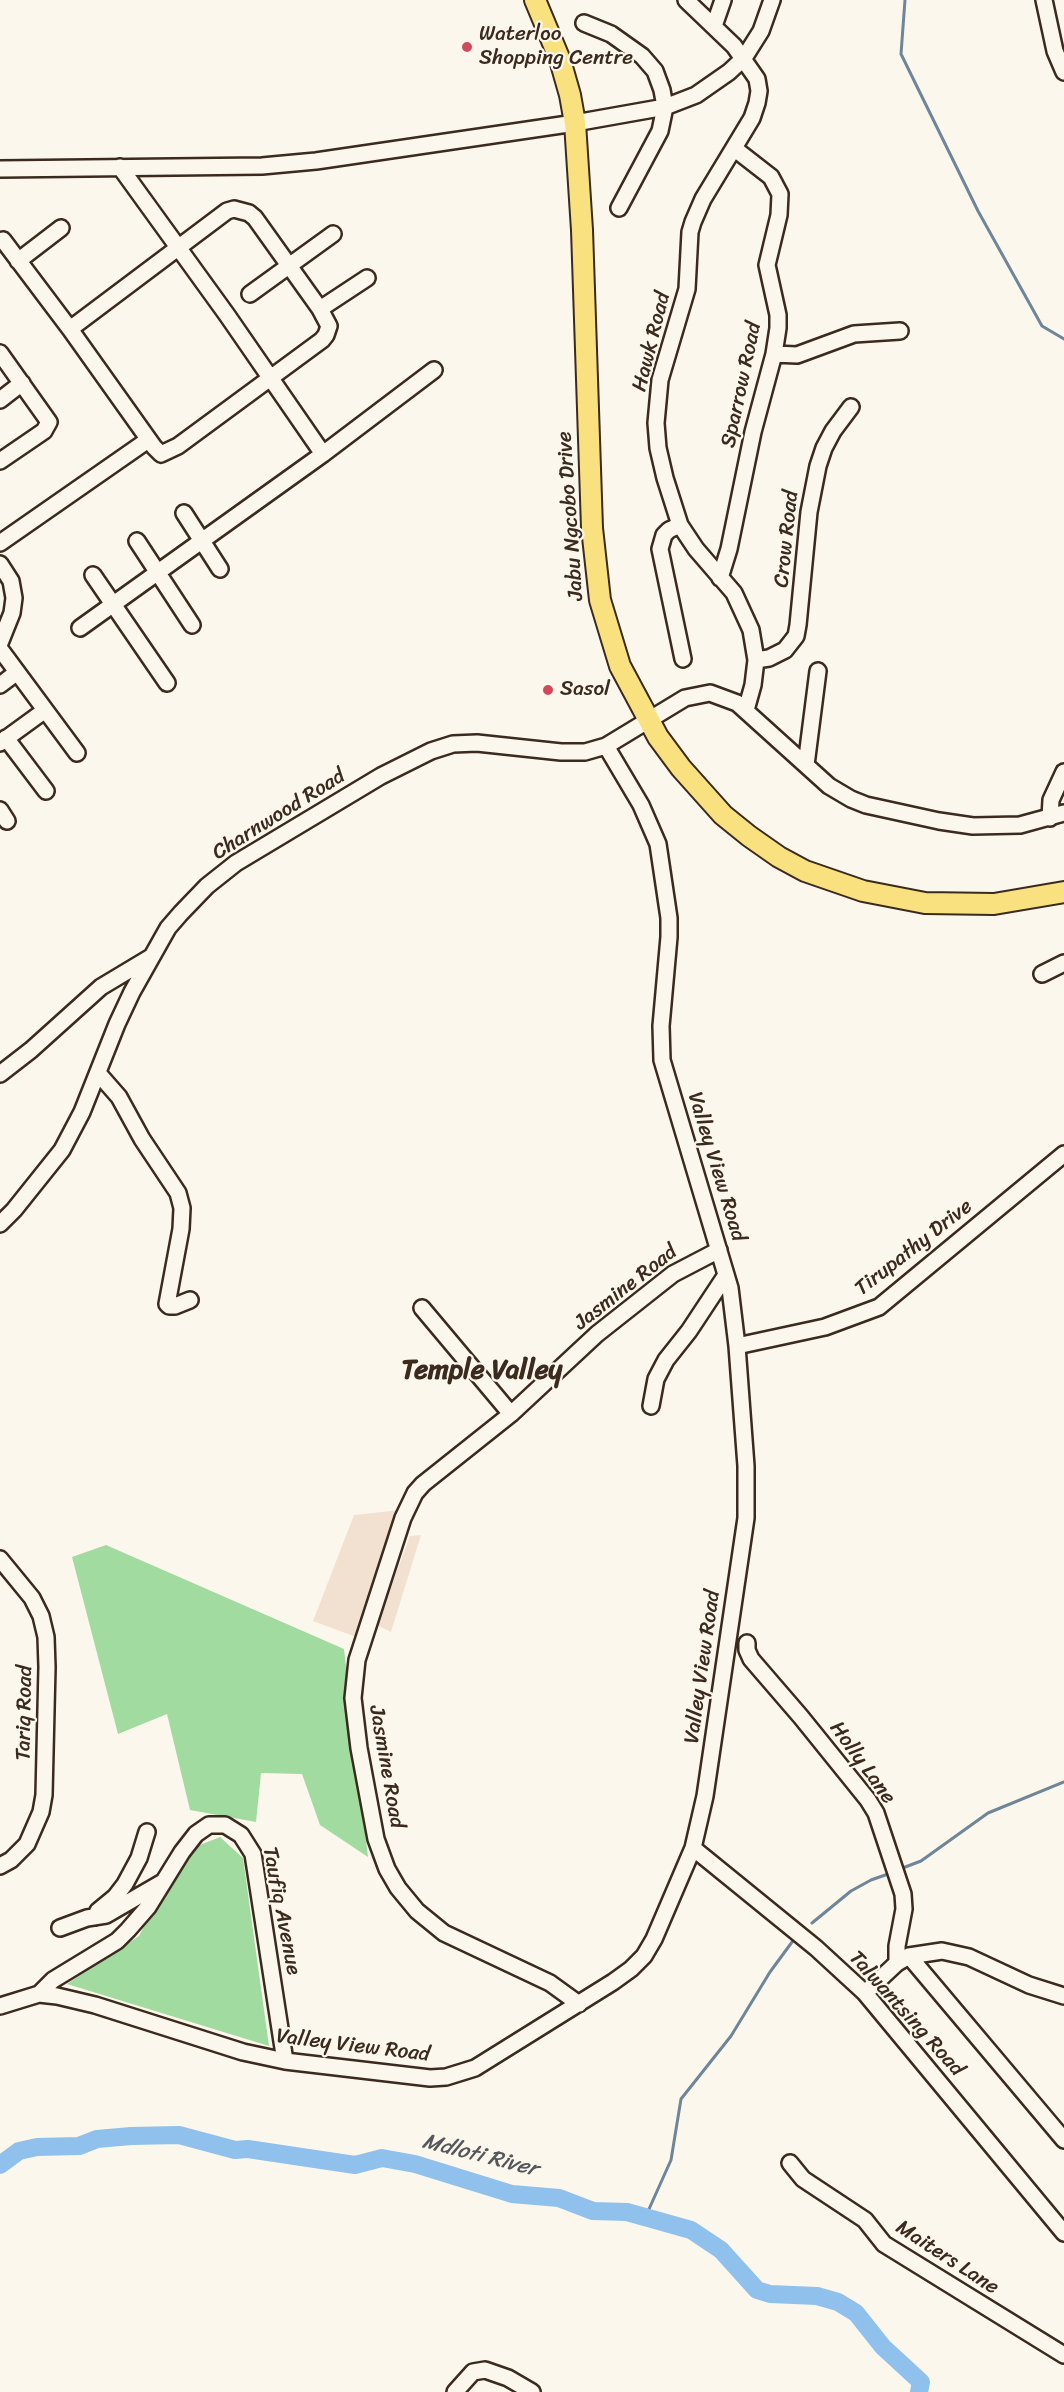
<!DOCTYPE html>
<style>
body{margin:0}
canvas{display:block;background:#fbf7ec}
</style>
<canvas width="1064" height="2392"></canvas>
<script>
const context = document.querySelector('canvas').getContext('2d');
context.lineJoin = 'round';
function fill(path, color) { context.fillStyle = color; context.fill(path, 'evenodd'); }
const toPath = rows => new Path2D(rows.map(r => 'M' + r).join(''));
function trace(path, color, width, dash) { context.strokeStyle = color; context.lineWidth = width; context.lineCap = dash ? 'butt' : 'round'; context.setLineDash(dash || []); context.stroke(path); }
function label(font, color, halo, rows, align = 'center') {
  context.font = font + ' Sriracha,sans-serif'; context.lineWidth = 4.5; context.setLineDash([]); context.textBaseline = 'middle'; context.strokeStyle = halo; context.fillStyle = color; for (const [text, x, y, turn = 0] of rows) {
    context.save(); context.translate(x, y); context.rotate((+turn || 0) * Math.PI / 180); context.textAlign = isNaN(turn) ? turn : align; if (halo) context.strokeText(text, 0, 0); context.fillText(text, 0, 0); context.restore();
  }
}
fill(toPath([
 [409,1509,356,1637,313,1621,354,1515],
 [421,1535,391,1632,377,1625,410,1536]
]), '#f2e1d0');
fill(toPath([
 [106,1545,344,1649,368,1857,320,1825,302,1774,261,1773,256,1822,190,1810,167,1714,118,1734,72,1557],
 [220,1837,243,1858,269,2046,67,1984,139,1936,182,1852]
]), '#a2db9f');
trace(toPath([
 [905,0,901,54,978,211,1042,326,1064,339],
 [900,1869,921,1861,988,1813,1064,1782],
 [812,1923,851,1891,871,1880,891,1873],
 [645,2218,671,2160,681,2099,731,2036,770,1972,795,1938]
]), '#6e859a', 3);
trace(toPath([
 [0,2165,19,2151,37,2147,79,2146,97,2139,131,2136,179,2135,235,2150,248,2149,355,2165,382,2158,415,2164,512,2194,559,2198,593,2211,627,2212,691,2230,721,2250,757,2290,770,2294,817,2296,838,2302,856,2313,883,2347,921,2382,919,2392]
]), '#90c1ec', 18);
const minor = toPath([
 [686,0,734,46,757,79,759,91,757,103,752,118,703,199,693,222,690,232,687,289,660,380,656,423,658,448,665,478,680,525,696,549,734,593,751,630,756,660,753,685,746,710],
 [1044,0,1055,51,1064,72],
 [584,23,611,34,642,56,655,71,662,90,665,107,660,131,619,208],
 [714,26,723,0],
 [120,167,227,315,323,454],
 [0,169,262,166,316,161,575,123,665,107,696,95,729,72,744,58,761,31,772,0],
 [3,240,70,329,154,447,161,454,178,446,322,340,326,335,329,326,320,309,255,218,249,213,234,209,227,211,70,329],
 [18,261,61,228],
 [250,294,333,234],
 [320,309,367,278],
 [0,353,49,422,44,431,0,461],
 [774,354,797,355,854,334,900,331],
 [0,400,22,383],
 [184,513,220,569],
 [680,525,669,530,664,535,660,549,683,659],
 [137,541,192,625],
 [0,543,148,440],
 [0,564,11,581,14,598,12,613,0,643],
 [93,575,167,683],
 [720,578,729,549,753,432,774,354,778,328,778,315,767,265,779,215,780,194,771,177,735,149],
 [80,628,323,454,434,370],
 [0,649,77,753],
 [756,660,769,658,785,650,796,636,798,625,809,512,818,466,824,448,833,431,851,407],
 [0,685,16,673],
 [6,738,46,791],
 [0,743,44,711],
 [806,765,818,671],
 [0,810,7,821],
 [1050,818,1051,800,1064,772],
 [1042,974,1064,963],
 [98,1073,119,1097,142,1139,178,1193,182,1208,181,1229,167,1304,169,1306,175,1306,190,1300],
 [0,1074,31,1050,101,987,151,957],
 [0,1224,14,1210,62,1150,82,1112,117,1024,132,992,168,928,181,913,207,886,236,863,381,776,431,751,453,744,477,743,561,752,585,752,606,746,685,698,710,693,737,703,829,786,851,799,866,805,939,821,973,826,1020,825,1064,813],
 [422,1308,511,1414],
 [737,1346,825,1327,879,1307,1064,1154],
 [651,1406,656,1379,666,1360,689,1331,726,1275],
 [0,1559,32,1598,41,1616,46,1637,47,1667,44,1795,41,1812,27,1844,11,1860,0,1866],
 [747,1643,747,1650,751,1659,801,1717,868,1800,876,1813,903,1894,904,1909,897,1946,897,1963],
 [693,1848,816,1948,865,1993,1064,2233],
 [95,1917,98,1911,115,1897,125,1884,139,1858,147,1832],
 [60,1928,87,1918,106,1915,163,1882],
 [909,1956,1064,2140],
 [865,1993,897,1963,909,1956,942,1951,969,1957,1029,1985,1064,1996],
 [39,1994,53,1980,117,1941,128,1930,148,1907,182,1852,196,1834,209,1825,225,1825,241,1835,253,1854,285,2061],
 [579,2004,550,1983,444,1933,417,1911,398,1888,387,1869,376,1839,359,1748,353,1698,357,1660,403,1518,415,1493,423,1484,511,1414,597,1334,673,1274,719,1250],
 [0,2006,39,1994,57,1996,95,2005,243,2052,285,2061,430,2078,446,2077,475,2068,613,1982,631,1969,644,1956,654,1939,693,1848,705,1796,746,1518,746,1466,737,1346,730,1288,662,1060,661,1026,669,937,669,918,658,844,641,805,606,746],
 [790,2163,803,2179,865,2220,884,2244,1064,2355],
 [455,2392,473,2372,485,2370,508,2378,532,2392]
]);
const major = toPath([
 [535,0,560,60,570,95,575,123,582,230,592,528,600,600,620,666,658,737,681,768,723,815,749,836,779,857,805,871,863,891,925,903,994,904,1064,892]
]);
trace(minor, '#3b2a1e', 20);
trace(major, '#3b2a1e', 24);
trace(minor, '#fbf7ec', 15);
trace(major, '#fae180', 20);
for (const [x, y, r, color] of [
 [467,47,6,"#d1495b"],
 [548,690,6,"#d1495b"]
]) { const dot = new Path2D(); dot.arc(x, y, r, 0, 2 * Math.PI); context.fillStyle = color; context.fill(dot); trace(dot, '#fbf7ec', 2); }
label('21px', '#3b2a1e', '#fbf7ec', [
 ["Waterloo",479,35],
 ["Shopping Centre",479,59],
 ["Sasol",560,690]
], 'left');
label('21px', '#3b2a1e', '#fbf7ec', [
 ["Hawk Road",652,342,-76],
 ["Sparrow Road",742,385,-78],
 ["Jabu Ngcobo Drive",571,516,-94],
 ["Crow Road",787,539,-84],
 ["Charnwood Road",279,815,-32],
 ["Valley View Road",716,1167,73],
 ["Tirupathy Drive",914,1248,-38],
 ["Jasmine Road",626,1288,-38],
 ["Valley View Road",703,1667,-82],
 ["Tariq Road",25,1713,-89],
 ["Holly Lane",862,1763,54],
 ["Jasmine Road",386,1767,80],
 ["Taufiq Avenue",281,1911,79],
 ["Talwantsing Road",906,2014,48],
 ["Valley View Road",353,2046,7],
 ["Maiters Lane",947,2258,33]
]);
label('italic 22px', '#54575c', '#fbf7ec', [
 ["Mdloti River",480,2156,14]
]);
label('bold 27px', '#3b2a1e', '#fbf7ec', [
 ["Temple Valley",482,1371]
]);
</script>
